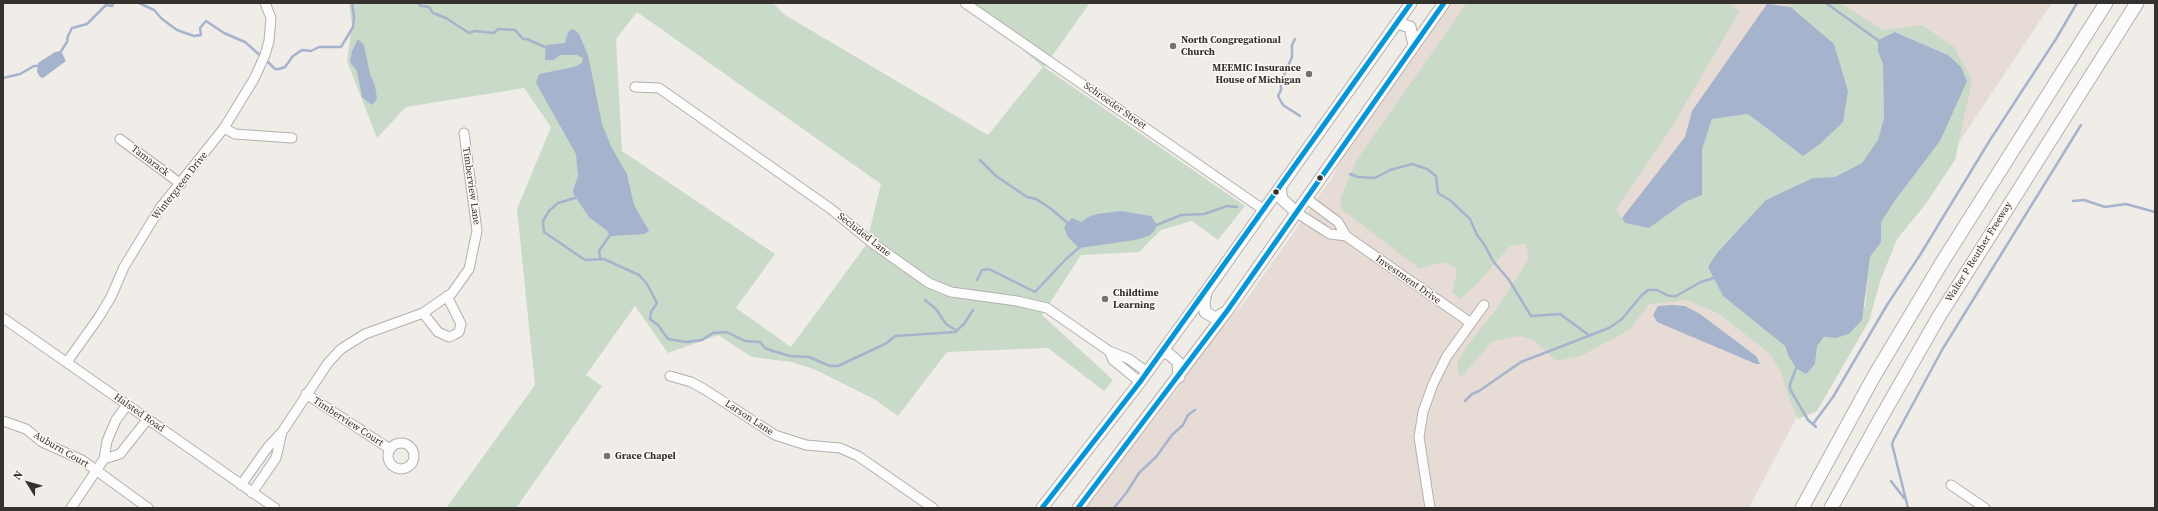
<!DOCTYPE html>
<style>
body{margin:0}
#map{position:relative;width:2158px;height:511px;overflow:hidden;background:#f0ece8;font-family:"Source Serif 4",serif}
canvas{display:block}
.frame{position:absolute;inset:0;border:4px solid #34312f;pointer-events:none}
.north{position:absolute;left:8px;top:463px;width:40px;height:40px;-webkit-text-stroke:3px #fef9f5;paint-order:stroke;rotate:307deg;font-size:11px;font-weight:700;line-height:16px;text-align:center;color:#34312f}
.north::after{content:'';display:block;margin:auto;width:14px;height:18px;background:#34312f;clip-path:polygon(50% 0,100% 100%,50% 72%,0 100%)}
</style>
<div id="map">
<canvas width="2158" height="511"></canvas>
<div class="frame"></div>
<div class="north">N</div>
</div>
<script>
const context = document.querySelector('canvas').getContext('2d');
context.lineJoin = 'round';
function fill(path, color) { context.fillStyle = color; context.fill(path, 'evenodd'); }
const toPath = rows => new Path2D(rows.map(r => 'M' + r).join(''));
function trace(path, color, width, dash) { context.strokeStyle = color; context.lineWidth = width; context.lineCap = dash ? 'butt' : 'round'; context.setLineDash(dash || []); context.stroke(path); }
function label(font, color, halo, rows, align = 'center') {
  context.font = font + ' "Source Serif 4",serif'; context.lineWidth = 3; context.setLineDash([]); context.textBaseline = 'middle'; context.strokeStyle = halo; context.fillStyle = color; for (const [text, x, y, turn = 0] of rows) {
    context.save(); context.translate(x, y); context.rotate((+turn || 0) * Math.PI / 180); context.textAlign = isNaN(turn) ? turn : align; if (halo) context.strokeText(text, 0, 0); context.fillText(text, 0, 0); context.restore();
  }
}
fill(toPath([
 [1450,3,2052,3,1916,207,1813,386,1749,508,1085,508,1176,391,1211,341,1249,296,1333,176,1346,149]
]), '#e7dcd5');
fill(toPath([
 [349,3,773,3,785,15,988,135,1043,67,968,3,1090,3,1044,67,1245,206,1218,240,1192,221,1161,230,1139,252,1081,255,1042,315,1113,380,1104,391,1048,348,947,352,898,416,874,399,814,369,791,362,752,357,718,335,668,353,635,306,586,375,602,386,516,508,446,508,535,385,517,209,551,127,524,88,406,107,377,138,347,61,352,25],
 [637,12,881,184,866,245,791,347,736,308,775,254,622,151,616,39],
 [1467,3,1729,3,1739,12,1672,127,1616,209,1625,223,1649,228,1685,202,1702,195,1702,149,1712,119,1748,114,1777,137,1834,44,1788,3,1840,3,1883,30,1922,25,1954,47,1972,80,1955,160,1925,205,1897,239,1881,279,1869,321,1817,411,1798,419,1788,395,1782,374,1770,354,1718,313,1687,300,1649,304,1631,329,1581,356,1556,361,1535,341,1520,336,1493,341,1460,378,1457,364,1467,346,1497,308,1529,259,1526,244,1510,246,1478,283,1460,299,1452,292,1456,277,1456,267,1443,262,1420,269,1341,209,1341,197,1356,161],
 [1896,32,1948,55,1896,199,1881,222,1881,242,1870,257,1865,306,1836,338,1825,337,1817,346,1815,364,1789,357,1785,346,1723,296,1813,178,1835,177,1862,163,1878,140,1884,118,1883,64,1878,51]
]), '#cadac8');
fill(toPath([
 [1767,4,1791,7,1834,44,1848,91,1843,122,1820,144,1803,156,1748,114,1712,119,1702,149,1702,195,1685,202,1649,228,1625,223,1622,218,1685,137,1692,111],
 [571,29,575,30,579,34,588,55,602,124,611,146,627,174,634,205,649,231,645,234,611,236,606,230,589,217,574,195,573,190,578,176,576,154,536,83,539,74,574,67,582,63,583,58,577,55,560,55,554,60,545,60,546,45,565,43,567,35],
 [1895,32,1948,55,1961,67,1967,81,1940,141,1896,199,1881,222,1881,242,1870,257,1862,320,1849,334,1836,338,1824,337,1817,346,1815,364,1806,374,1797,369,1789,357,1785,346,1723,296,1708,267,1717,253,1766,200,1813,178,1835,177,1862,163,1878,140,1884,118,1883,64,1878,51,1878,40],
 [358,39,364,45,370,74,375,85,377,99,372,105,362,97,357,71,350,62,352,51],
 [61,51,66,61,43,78,40,77,37,72,38,63,55,52],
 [1121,211,1151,216,1157,225,1155,230,1149,236,1135,240,1079,248,1068,237,1064,227,1072,218,1082,222,1088,217,1097,214],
 [1673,305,1685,306,1700,314,1756,356,1760,364,1756,364,1657,322,1653,315,1658,306]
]), '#a6b3cd');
trace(toPath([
 [139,3,154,10,162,19,177,30,194,36,201,35,200,28,206,21,224,33,245,42,262,57],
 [418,3,421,6,429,7,433,13,446,18,469,33,475,31,494,33,498,29,515,30,523,39,527,39,547,48],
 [1826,3,1879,41],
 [1295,39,1292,45,1292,57,1281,82,1281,90,1278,96,1283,105,1300,116],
 [60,53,67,42,68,36,72,28,87,24,106,5,112,6,113,3],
 [266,60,275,69,279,69,285,67,293,56,302,50,311,51,319,47,341,47,353,27,354,17,352,3],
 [3,78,20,74,34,66,39,66],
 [980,160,996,176,1027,197,1036,199,1050,208,1070,225],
 [1350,174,1358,177,1375,178,1390,170,1412,164,1427,169,1436,176,1438,193,1451,201,1470,219,1477,235,1484,244,1493,261,1509,280,1531,316,1560,314,1590,336],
 [575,198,558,203,549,211,543,221,544,232,585,260,604,259,639,275,647,284,657,303,651,312,650,319,658,325,668,339,686,342,702,340,713,333,727,332,745,341,760,342,765,348,773,351,790,356,809,357,830,366,838,366,887,343,895,336,955,332,964,324,973,310],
 [2073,201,2084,200,2105,207,2126,204,2155,212],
 [1154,226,1181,215,1204,214,1227,206,1237,207],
 [600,258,599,251,610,235],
 [977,280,982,270,989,269,1035,292,1066,259,1081,246],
 [925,300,936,309,946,324,957,331],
 [1797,366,1790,384,1790,389,1808,420,1816,427],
 [1465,401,1472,394,1479,391,1521,362,1609,328,1622,319,1641,296,1648,290,1657,290,1669,296,1676,296,1701,282,1717,277],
 [1813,424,1833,397,1887,305,1920,255,1990,140,2056,39,2077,3],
 [1891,481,1904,498],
 [1114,508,1127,492,1139,473,1156,457,1172,435,1183,425,1188,415,1195,410],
 [1908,508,1892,444,1894,439,1942,350,2081,125]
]), '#a6b3cd', 2.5);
const minor = toPath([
 [965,3,1264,210],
 [635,87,659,88,831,209,871,242,929,283,951,292,1017,301,1047,308,1109,351,1129,359,1147,372],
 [224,128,235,134,292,138],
 [120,139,181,184],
 [1307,199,1338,222,1346,236],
 [1297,213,1330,234,1346,236,1471,323],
 [423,313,438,332,449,337,454,335,459,332,461,324,447,296],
 [3,318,275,508],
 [1109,351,1113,360,1140,382],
 [67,362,99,317,111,297,124,267,160,208,224,128,254,79,265,55,269,41,271,18,265,3],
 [670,376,691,382,704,389,775,435,806,445,840,448,858,456,933,508],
 [306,394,390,449],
 [3,421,26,429,42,442,82,460,148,508],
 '388 456a13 13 0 1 1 26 0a13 13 0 1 1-26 0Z',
 [104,459,120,454,147,420],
 [241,485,268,447,282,432,328,363,341,349,365,334,423,313,452,293,469,269,477,231,464,133],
 [1951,485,1985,508],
 [252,493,276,458,282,432],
 [71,508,104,459,107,441,116,420,127,405],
 [1430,508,1419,437,1423,412,1433,384,1447,356,1484,305]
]);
const major = toPath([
 [1397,23,1410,27,1414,45],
 [1280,188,1282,199,1297,213],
 [1206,293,1204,302,1205,312,1215,318,1226,312],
 [1162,352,1169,354,1178,362,1179,377],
 [1042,508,1140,382,1207,290,1411,3],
 [1078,508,1227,311,1444,3]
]);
const highway = toPath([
 [1802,508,1873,378,1941,264,2106,3],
 [1831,508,1878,423,1938,318,2137,3]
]);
trace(minor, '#b3b0ad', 11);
trace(major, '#b3b0ad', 13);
trace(highway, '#b3b0ad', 15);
trace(minor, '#fdfcfc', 9);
trace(major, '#fdfcfc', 11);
trace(highway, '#fdfcfc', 13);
trace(toPath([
 [1042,508,1140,382,1411,3],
 [1078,508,1227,311,1444,3]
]), '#0696d7', 5);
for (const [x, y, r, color] of [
 [1173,46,4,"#767270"],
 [1309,74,4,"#767270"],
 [1320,178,3.5,"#34312f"],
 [1276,192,3.5,"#34312f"],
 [1105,299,4,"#767270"],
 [607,456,4,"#767270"]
]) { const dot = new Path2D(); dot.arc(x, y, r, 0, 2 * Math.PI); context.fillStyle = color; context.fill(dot); trace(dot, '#fef9f5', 1.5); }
label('bold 10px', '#34312f', '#fef9f5', [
 ["North Congregational",1181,40],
 ["Church",1181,52],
 ["MEEMIC Insurance",1301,68,"right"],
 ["House of Michigan",1301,80,"right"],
 ["Childtime",1113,293],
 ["Learning",1113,305],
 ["Grace Chapel",615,456]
], 'left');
label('10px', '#34312f', '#fef9f5', [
 ["Schroeder Street",1115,106,35],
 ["Tamarack",150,161,37],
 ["Wintergreen Drive",180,186,-52],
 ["Timberview Lane",471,186,82],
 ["Secluded Lane",864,235,38],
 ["Walter P Reuther Freeway",1979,252,-58],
 ["Investment Drive",1408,280,35],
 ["Halsted Road",139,413,35],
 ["Larson Lane",749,418,33],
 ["Timberview Court",348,422,33],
 ["Auburn Court",61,450,30]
]);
</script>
